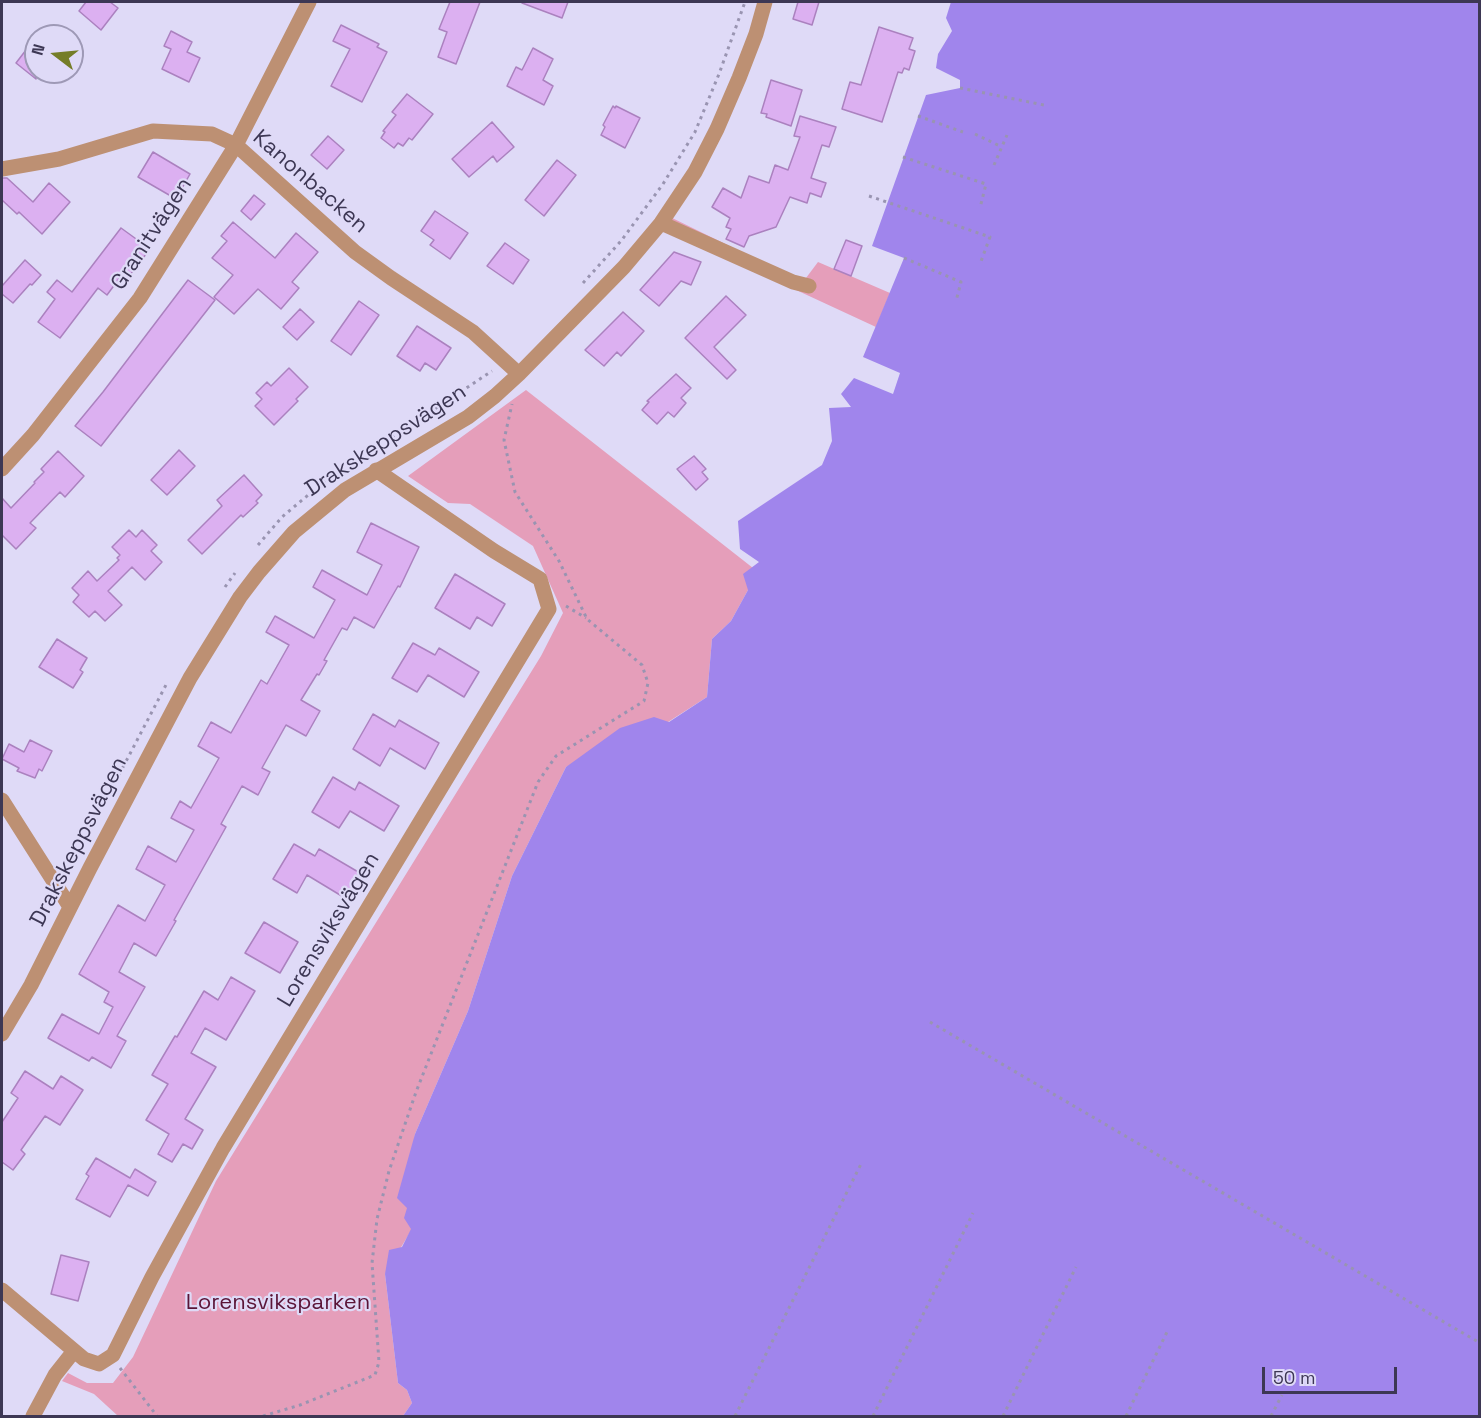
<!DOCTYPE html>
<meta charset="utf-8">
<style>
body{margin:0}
#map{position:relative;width:1481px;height:1418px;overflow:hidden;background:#dfdaf7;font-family:"Space Grotesk",sans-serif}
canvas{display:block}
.frame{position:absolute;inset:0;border:3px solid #3d3754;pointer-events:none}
.north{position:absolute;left:24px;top:24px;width:60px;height:60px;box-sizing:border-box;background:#dfdaf7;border:2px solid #9e99b6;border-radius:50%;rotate:286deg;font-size:16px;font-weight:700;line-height:24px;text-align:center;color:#3d3754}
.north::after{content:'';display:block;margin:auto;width:21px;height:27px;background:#757d28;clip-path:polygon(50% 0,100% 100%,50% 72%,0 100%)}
.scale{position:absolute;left:1262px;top:1367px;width:135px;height:27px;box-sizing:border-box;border:3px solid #3d3754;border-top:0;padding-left:8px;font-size:18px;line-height:21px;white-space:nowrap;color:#3d3754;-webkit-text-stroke:4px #dfdaf7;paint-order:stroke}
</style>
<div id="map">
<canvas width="1481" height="1418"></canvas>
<div class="frame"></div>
<div class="north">N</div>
<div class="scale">50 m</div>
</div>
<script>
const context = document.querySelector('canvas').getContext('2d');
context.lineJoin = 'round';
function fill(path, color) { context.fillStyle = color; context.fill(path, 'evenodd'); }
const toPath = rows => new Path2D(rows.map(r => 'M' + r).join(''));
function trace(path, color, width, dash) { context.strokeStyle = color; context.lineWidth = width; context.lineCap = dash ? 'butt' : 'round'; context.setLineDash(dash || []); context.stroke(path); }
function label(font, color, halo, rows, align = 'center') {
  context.font = font + ' "Space Grotesk",sans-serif'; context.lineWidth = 4.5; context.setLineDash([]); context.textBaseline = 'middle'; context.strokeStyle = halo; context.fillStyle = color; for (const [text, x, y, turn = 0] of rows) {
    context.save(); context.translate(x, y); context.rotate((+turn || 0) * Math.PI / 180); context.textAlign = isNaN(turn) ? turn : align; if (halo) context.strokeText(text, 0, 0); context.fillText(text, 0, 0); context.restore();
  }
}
fill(toPath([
 [666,215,803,282,818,262,890,293,876,327,658,226],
 [526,390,753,568,748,590,731,621,712,639,707,697,668,722,566,767,512,876,468,1011,415,1134,407,1208,412,1229,385,1274,398,1383,407,1390,412,1403,403,1416,118,1416,94,1394,62,1381,68,1373,87,1383,113,1383,133,1357,216,1181,541,656,563,613,533,546,470,504,448,503,408,476]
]), '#e59eba');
fill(toPath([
 [951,2,1479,2,1479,1416,403,1416,412,1403,407,1390,398,1383,385,1274,389,1250,402,1247,411,1229,404,1218,407,1208,397,1198,415,1134,468,1011,512,876,566,767,620,728,654,717,669,722,707,697,712,639,731,621,748,590,743,574,759,562,740,549,738,521,822,465,832,441,829,408,851,407,841,394,854,378,893,394,900,373,863,357,904,258,872,246,926,95,960,88,960,80,936,68,938,54,952,31,946,18]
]), '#a085ec');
const building = toPath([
 [86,2,110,2,118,8,101,30,79,11,86,2],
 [450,2,480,2,456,64,438,57,447,32,439,29,450,2],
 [522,2,568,2,562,18,522,3,522,2],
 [798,2,819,2,812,25,793,19,798,2],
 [341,25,379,44,377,47,387,52,362,102,331,86,350,49,333,41,341,25],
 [879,27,913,38,909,49,915,51,909,70,904,68,902,73,898,72,882,122,842,109,850,82,861,85,879,27],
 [171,31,192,42,187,52,200,58,189,82,162,69,171,49,164,46,171,31],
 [36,37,36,79,16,63,36,37],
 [533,48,553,59,543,80,553,86,544,105,507,86,516,67,522,70,533,48],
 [771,80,802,90,791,126,766,117,767,114,761,113,771,80],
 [407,94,433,114,412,140,409,138,403,146,398,143,394,148,381,138,385,132,383,131,396,115,392,112,407,94],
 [613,106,615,108,616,106,640,118,625,148,601,135,605,127,603,125,613,106],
 [800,116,836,127,829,147,822,145,811,178,826,183,821,197,810,193,807,203,790,197,776,227,749,236,744,247,726,239,731,229,726,227,730,218,712,207,723,188,741,198,749,176,769,183,775,165,788,170,800,137,794,136,800,116],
 [492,122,514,147,497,162,493,156,469,177,452,159,492,122],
 [328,136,344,150,327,169,311,155,328,136],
 [153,152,190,174,176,199,138,177,153,152],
 [557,160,576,175,544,216,525,200,557,160],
 [2,178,7,178,33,202,49,183,70,202,42,234,19,212,17,214,2,200,2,178],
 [254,195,265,204,251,220,241,211,254,195],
 [435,211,468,233,450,259,430,245,434,240,421,231,435,211],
 [233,222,275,258,296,233,318,252,292,282,299,288,281,309,258,289,234,314,214,297,233,275,212,258,227,241,221,236,233,222],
 [121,228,150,249,129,276,124,272,107,295,98,288,60,338,38,322,55,299,47,292,57,280,72,292,121,228],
 [846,240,862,246,851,276,834,269,846,240],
 [505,243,529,260,513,284,487,266,505,243],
 [674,252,701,262,691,285,681,281,659,306,640,290,674,252],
 [25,260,41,275,32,285,30,284,13,303,2,294,2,286,25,260],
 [188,280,215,300,101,446,75,426,103,392,188,280],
 [726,296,746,315,714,347,736,370,727,379,685,338,726,296],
 [359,301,379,315,351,355,331,341,359,301],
 [300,309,314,322,297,340,283,327,300,309],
 [623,312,644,331,621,356,617,352,604,366,585,350,623,312],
 [417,326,451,348,436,370,425,363,420,371,397,356,417,326],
 [289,368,308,387,296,399,298,401,274,425,255,406,262,399,256,393,267,382,271,386,289,368],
 [676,374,691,388,681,398,686,403,674,417,668,412,657,424,642,410,649,402,647,401,676,374],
 [179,450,195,466,167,495,151,480,179,450],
 [58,451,84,476,65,497,60,492,30,523,36,528,16,549,2,535,2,498,11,508,35,483,34,482,44,472,41,469,58,451],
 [694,456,706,469,702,472,708,479,696,490,677,469,694,456],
 [244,475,262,495,256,501,258,503,243,517,241,515,202,554,188,540,222,506,217,500,244,475],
 [371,523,419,547,400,587,398,586,374,628,354,617,347,630,342,628,324,660,327,661,319,675,317,674,301,700,320,711,306,736,286,725,262,768,270,772,258,795,242,786,221,824,226,827,174,920,176,921,156,956,134,943,119,972,145,987,117,1036,126,1041,111,1068,92,1057,89,1061,48,1038,62,1014,99,1034,113,1007,104,1002,109,992,79,974,118,905,145,921,165,885,136,869,148,846,176,862,194,830,171,818,180,801,191,808,219,758,198,746,211,722,231,733,261,680,267,684,289,645,266,632,275,616,314,638,335,600,313,587,322,570,367,595,382,565,357,552,371,523],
 [129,530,136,537,142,530,157,545,151,551,162,562,145,580,132,567,108,591,122,605,105,621,95,611,89,617,73,602,79,595,72,588,88,571,97,581,119,560,117,558,120,555,112,547,129,530],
 [455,574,505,604,492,626,477,617,470,629,435,608,455,574],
 [57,639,87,658,80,670,83,672,73,688,39,667,57,639],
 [413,643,435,655,439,648,479,672,464,697,428,675,417,692,392,678,413,643],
 [373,714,395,727,399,720,439,743,425,769,390,748,380,766,353,749,373,714],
 [30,740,52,751,42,771,39,769,35,778,17,771,19,768,2,759,9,744,24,752,30,740],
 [333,777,355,790,359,782,399,806,384,831,350,811,339,828,312,812,333,777],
 [294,844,315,856,319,849,360,873,345,898,307,875,297,893,273,879,294,844],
 [264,922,298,942,280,973,245,953,264,922],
 [231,977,255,991,226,1040,205,1028,191,1053,216,1067,185,1119,203,1130,192,1149,183,1144,172,1162,158,1154,169,1134,146,1120,168,1084,152,1075,175,1036,177,1037,204,991,218,1000,231,977],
 [25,1071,53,1089,61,1076,83,1090,60,1125,45,1116,21,1150,25,1154,13,1170,2,1162,2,1122,18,1098,11,1093,25,1071],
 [96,1158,130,1178,135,1169,156,1182,148,1196,128,1185,110,1217,76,1199,89,1176,86,1174,96,1158],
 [61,1255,89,1262,78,1301,51,1294,61,1255]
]);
fill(building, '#dcb0f1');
trace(building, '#ab81bf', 1.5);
trace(toPath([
 [960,88,1044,105],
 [918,116,963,132],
 [975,134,1002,147],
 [903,157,986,184,980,208],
 [994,165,1007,135],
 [869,196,990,237,980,264],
 [904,258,961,282,956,301],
 [583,283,621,241,663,184,695,132,719,74,745,2],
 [258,545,282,517,320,485,492,371],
 [225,587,235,573],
 [566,606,586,618],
 [88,834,167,683],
 [930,1022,1480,1343],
 [120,1368,157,1416],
 [263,1416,300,1405,375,1375,379,1362,372,1263,377,1219,389,1171,416,1092,538,782,556,756,644,701,648,683,642,665,587,619,559,561,515,492,504,440,512,404],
 [735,1416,861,1164],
 [873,1416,973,1213],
 [1003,1416,1076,1267],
 [1126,1416,1168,1330],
 [1271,1416,1282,1395]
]), '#9994b1', 3, [3, 4.5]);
trace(toPath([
 [2,169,59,159,153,131,212,134,236,145,355,252,391,278,473,332,519,374],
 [661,223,793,282,809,286],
 [2,469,33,435,140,298,236,145,309,2],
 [2,800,70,907],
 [2,1034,31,985,90,868,190,678,240,597,259,572,294,532,345,490,468,417,495,396,519,374,624,267,661,223,695,172,717,129,739,78,756,34,765,2],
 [2,1290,84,1359,99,1364,113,1355,152,1277,223,1148,549,609,540,579,494,551,376,470],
 [33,1416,55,1375,74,1351]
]), '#bd9073', 15);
label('22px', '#3d3754', '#dfdaf7', [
 ["Kanonbacken",310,182,41],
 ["Granitvägen",152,234,-57],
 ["Drakskeppsvägen",386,441,-33],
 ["Drakskeppsvägen",79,842,-63],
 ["Lorensviksvägen",329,930,-59]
]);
label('22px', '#5a1437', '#dfdaf7', [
 ["Lorensviksparken",278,1303]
]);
</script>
